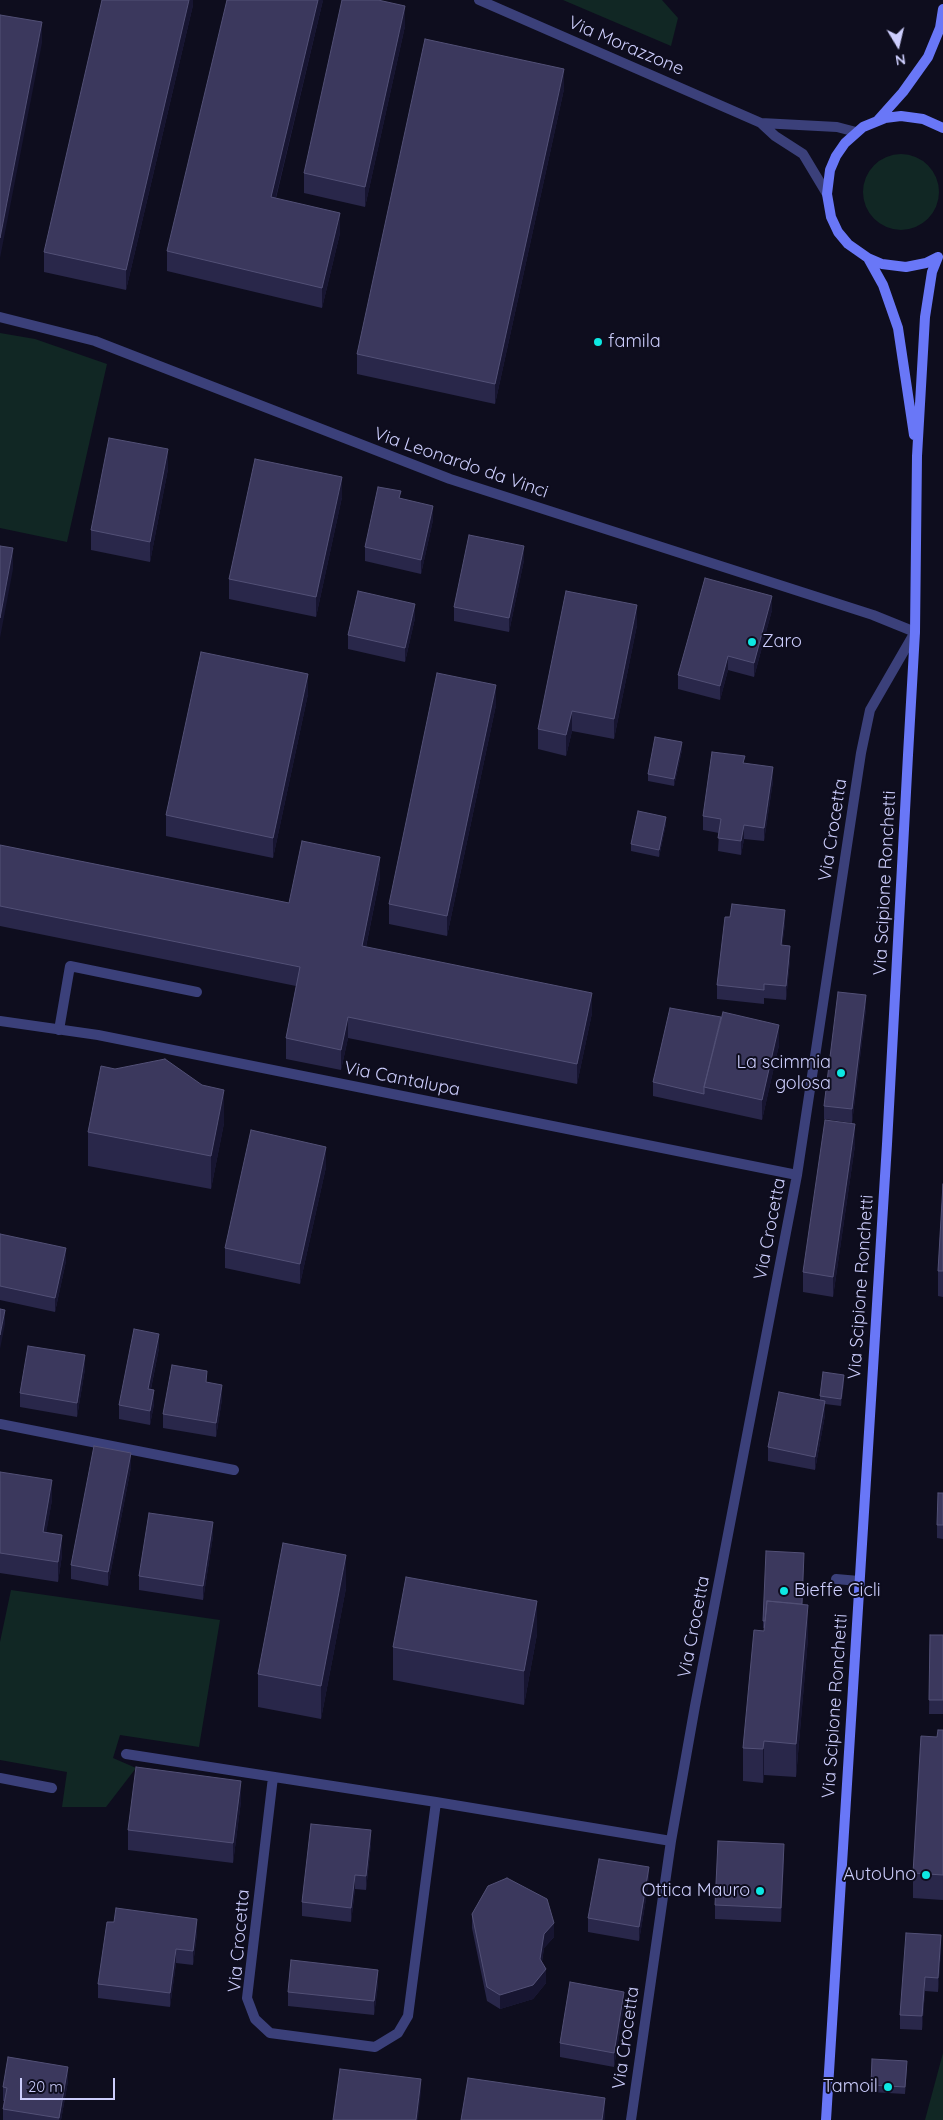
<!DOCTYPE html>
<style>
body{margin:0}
#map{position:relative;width:943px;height:2120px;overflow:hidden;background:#0e0d1e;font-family:Quicksand,sans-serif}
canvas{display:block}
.north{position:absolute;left:873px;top:20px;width:50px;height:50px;-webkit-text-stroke:4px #0e0d1e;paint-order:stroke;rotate:171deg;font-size:14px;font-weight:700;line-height:20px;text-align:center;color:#cccdfc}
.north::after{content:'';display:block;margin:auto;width:18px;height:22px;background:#cccdfc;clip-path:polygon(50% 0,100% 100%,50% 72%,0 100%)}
.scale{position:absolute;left:20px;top:2078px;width:95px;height:22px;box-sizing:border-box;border:2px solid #cccdfc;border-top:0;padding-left:6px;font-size:15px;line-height:18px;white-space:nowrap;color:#cccdfc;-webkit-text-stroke:4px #0e0d1e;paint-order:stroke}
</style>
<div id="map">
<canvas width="943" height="2120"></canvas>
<div class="north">N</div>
<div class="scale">20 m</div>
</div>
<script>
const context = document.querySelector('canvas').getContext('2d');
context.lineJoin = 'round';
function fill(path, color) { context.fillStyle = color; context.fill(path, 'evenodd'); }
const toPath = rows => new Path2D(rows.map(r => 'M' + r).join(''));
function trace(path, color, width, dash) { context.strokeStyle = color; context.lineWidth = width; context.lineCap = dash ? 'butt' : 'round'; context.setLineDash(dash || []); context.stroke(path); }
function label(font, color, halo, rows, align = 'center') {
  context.font = font + ' Quicksand,sans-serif'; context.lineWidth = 4; context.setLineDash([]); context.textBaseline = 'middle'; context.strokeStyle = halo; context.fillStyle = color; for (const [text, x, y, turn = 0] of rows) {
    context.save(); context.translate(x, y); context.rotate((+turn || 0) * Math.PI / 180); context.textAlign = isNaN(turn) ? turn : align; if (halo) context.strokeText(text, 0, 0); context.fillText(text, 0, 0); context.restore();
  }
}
fill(toPath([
 [563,0,662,0,678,18,671,46],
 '863 192a38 38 0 1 1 76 0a38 38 0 1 1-76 0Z',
 [0,333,35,339,107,364,67,542,0,528],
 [11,1590,220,1620,199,1747,120,1735,113,1758,136,1768,106,1807,62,1807,67,1772,0,1760,0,1642],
 [943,2053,943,2120,925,2120]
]), '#112724');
trace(toPath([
 [59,1030,70,966,197,992],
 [836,1579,859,1581]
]), '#3b407a', 10);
trace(toPath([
 [479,0,761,123,775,136,803,154,827,194],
 [761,123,837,127,856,132],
 [0,317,95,341,450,479,873,615,915,632,870,710,861,753,797,1175,695,1706,671,1841,631,2120],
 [0,1021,98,1035,797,1175],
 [0,1424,234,1470],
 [126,1754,436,1802,671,1841],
 [273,1777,247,1998,255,2019,270,2033,375,2047,398,2033,408,2016,436,1802],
 [0,1778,52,1788]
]), '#3b407a', 10);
trace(toPath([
 [878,120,903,92,928,57,940,28,943,9],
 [938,257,926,263,906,267,882,264,868,258,848,244,838,232,831,217,827,194,830,170,836,156,845,143,863,127,885,118,901,116,923,119,943,128],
 [868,258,883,285,898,328,914,435],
 [826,2120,887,1144,908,755,915,632,917,456,925,317,932,272,938,257]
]), '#6977f7', 10);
fill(toPath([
 [193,0,193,5,126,290,44,272,44,252],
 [323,0,276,198,340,233,322,308,167,271,167,251],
 [405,26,365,207,304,193,304,173],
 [564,89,495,404,357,374,357,354],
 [168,469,150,562,91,550,91,530],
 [342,497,316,617,229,599,229,579],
 [401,499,433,520,421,574,365,561,365,547],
 [524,560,509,632,454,621,454,607],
 [772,610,754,677,728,670,720,700,678,689,678,675],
 [415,618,405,662,348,649,348,635],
 [637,625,614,739,572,731,566,756,538,749,538,729],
 [308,694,273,858,166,836,166,815],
 [496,705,447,936,389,924,389,904],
 [682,750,674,786,648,781,648,774],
 [745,764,773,781,764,841,744,839,741,855,718,851,719,833,703,830,703,816],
 [666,824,659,857,631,851,631,844],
 [0,845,289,903,380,877,366,947,592,1013,577,1084,348,1038,341,1070,286,1059,286,1038,296,986,0,926],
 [785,924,782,946,790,960,786,1000,764,998,764,1004,717,999,717,985],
 [866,1009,852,1123,824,1119,824,1106],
 [779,1045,762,1120,653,1096,653,1082],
 [224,1123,211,1189,88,1166,88,1132],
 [855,1145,833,1297,803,1292,803,1272],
 [326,1167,300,1284,225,1268,225,1248],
 [943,1184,943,1297,938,1296,938,1271],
 [0,1234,66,1261,55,1312,0,1300],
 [159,1348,151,1389,154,1404,150,1425,119,1419,119,1405],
 [85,1369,77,1417,20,1407,20,1393],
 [844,1382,841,1406,825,1404,825,1415,815,1470,768,1461,768,1447,820,1400,820,1396],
 [207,1383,222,1399,216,1437,163,1428,163,1414],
 [131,1467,108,1586,71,1579,71,1565],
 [0,1472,52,1500,46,1532,62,1555,58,1582,0,1573],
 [943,1493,943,1539,937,1538,937,1525],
 [213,1536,203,1600,139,1590,139,1576],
 [346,1588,321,1719,258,1707,258,1674],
 [803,1604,808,1638,796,1777,764,1775,763,1783,743,1781,743,1748,764,1631,765,1628,763,1628,763,1621],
 [537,1634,524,1705,393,1680,393,1647],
 [930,1635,943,1635,943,1714,929,1714],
 [943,1730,943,1900,913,1898,913,1873,937,1737],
 [241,1801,233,1863,128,1850,128,1830],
 [371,1844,366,1890,355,1889,351,1922,302,1916,302,1902],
 [784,1858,781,1922,715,1919,715,1905],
 [649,1881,639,1941,588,1932,588,1918],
 [472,1914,554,1937,544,1948,542,1962,546,1983,533,1999,500,2009,487,2001,472,1928],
 [197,1933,193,1965,176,1963,170,2007,98,1998,98,1984],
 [941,1949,938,1992,925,1991,922,2030,900,2029,900,2015],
 [378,1984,374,2015,288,2006,288,1992],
 [624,2006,614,2067,560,2057,560,2043],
 [907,2068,905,2094,871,2092,871,2085],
 [68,2081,61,2120,3,2120,3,2109,4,2101,3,2101,3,2087]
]), '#29274a');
fill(toPath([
 [189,0,193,0,193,5,126,290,126,270],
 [318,0,323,0,271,217,271,197],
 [405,6,405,26,365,207,365,187],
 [42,22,42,43,0,258,0,238],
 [564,69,564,89,495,404,495,384],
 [340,213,340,233,322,308,322,288],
 [168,449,168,469,150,562,150,542],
 [342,477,342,497,316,617,316,597],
 [433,506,433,520,421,574,421,560],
 [524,546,524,560,509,632,509,618],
 [13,548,13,569,0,638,0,618],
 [772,596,772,610,754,677,754,663],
 [415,604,415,618,405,662,405,648],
 [637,605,637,625,614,739,614,719],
 [728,656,728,670,720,700,720,686],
 [308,674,308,694,273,858,273,838],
 [496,685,496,705,447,936,447,916],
 [572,711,572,731,566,756,566,735],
 [682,742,682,750,674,786,674,779],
 [773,767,773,781,764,841,764,828],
 [666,817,666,824,659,857,659,850],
 [744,825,744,839,741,855,741,841],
 [380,857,380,877,362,966,362,946],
 [785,910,785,924,781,959,781,945],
 [790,946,790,960,786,1000,786,986],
 [592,993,592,1013,577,1084,577,1064],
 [866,995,866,1009,852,1123,852,1109],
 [348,1017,348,1038,341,1070,341,1050],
 [779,1025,779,1045,762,1120,762,1100],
 [224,1090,224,1123,211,1189,211,1156],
 [855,1124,855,1145,833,1297,833,1277],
 [326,1147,326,1167,300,1284,300,1264],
 [66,1248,66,1261,55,1312,55,1298],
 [5,1310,5,1324,0,1349,0,1335],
 [159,1334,159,1348,148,1403,148,1389],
 [85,1355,85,1369,77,1417,77,1403],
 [844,1375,844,1382,841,1406,841,1399],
 [222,1385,222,1399,216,1437,216,1423],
 [154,1390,154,1404,150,1425,150,1411],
 [825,1401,825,1415,815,1470,815,1457],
 [131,1453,131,1467,108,1586,108,1572],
 [52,1480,52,1500,43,1552,43,1532],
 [213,1522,213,1536,203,1600,203,1586],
 [62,1535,62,1555,58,1582,58,1562],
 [346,1555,346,1588,321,1719,321,1686],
 [537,1601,537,1634,524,1705,524,1671],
 [808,1605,808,1638,796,1777,796,1744],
 [764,1741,764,1775,763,1783,763,1749],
 [241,1781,241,1801,233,1863,233,1843],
 [371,1830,371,1844,366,1890,366,1876],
 [784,1844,784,1858,781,1922,781,1908],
 [649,1867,649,1881,639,1941,639,1927],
 [355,1875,355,1889,351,1922,351,1908],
 [197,1919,197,1933,193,1965,193,1951],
 [554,1923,554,1937,544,1948,540,1973,540,1959,544,1934],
 [941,1935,941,1949,938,1992,938,1978],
 [176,1949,176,1963,170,2007,170,1993],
 [546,1969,546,1983,533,1999,500,2009,500,1995],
 [378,1970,378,1984,374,2015,374,2001],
 [925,1977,925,1991,922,2030,922,2016],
 [624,1992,624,2006,614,2067,614,2053],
 [68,2067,68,2081,61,2120,59,2120],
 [421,2079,421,2093,418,2120,416,2120],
 [605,2098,605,2120,602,2120]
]), '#171531');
const building = toPath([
 [102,0,189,0,126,270,44,252,102,0],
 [227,0,318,0,271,197,340,213,322,288,167,251,227,0],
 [342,0,378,0,405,6,365,187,304,173,342,0],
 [0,15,42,22,0,238,0,15],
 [425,39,564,69,495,384,357,354,425,39],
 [109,438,168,449,150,542,91,530,109,438],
 [255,459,342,477,316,597,229,579,255,459],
 [378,487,401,491,399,498,433,506,421,560,365,547,378,487],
 [469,535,524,546,509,618,454,607,469,535],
 [0,546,13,548,0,618,0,546],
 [705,578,772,596,754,663,728,656,720,686,678,675,705,578],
 [358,591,415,604,405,648,348,635,358,591],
 [566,591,637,605,614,719,572,711,566,735,538,729,566,591],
 [201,652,308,674,273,838,166,815,201,652],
 [437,673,496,685,447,916,389,904,437,673],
 [655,737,682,742,674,779,648,774,655,737],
 [712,752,745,756,743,763,773,767,764,828,744,825,741,841,718,838,721,819,703,816,712,752],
 [638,811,666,817,659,850,631,844,638,811],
 [302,841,380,857,362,946,592,993,577,1064,348,1017,341,1050,286,1038,300,967,0,906,0,845,289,903,302,841],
 [732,904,785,910,781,945,790,946,786,986,764,984,764,990,717,985,725,917,730,917,732,904],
 [838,992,866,995,852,1109,824,1106,838,992],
 [670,1008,721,1017,704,1087,704,1094,653,1082,670,1008],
 [723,1012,779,1025,762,1100,704,1087,723,1012],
 [165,1059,202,1085,224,1090,211,1156,88,1132,101,1066,115,1069,165,1059],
 [825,1120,855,1124,833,1277,803,1272,825,1120],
 [251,1130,326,1147,300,1264,225,1248,251,1130],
 [943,1184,943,1271,938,1271,943,1184],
 [0,1234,66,1248,55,1298,0,1286,0,1234],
 [0,1309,5,1310,0,1335,0,1309],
 [134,1329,159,1334,148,1389,154,1390,150,1411,119,1405,134,1329],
 [28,1346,85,1355,77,1403,20,1393,28,1346],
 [172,1365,207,1371,206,1382,222,1385,216,1423,163,1414,172,1365],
 [823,1372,844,1375,841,1399,820,1396,823,1372],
 [779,1392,825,1401,815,1457,768,1447,779,1392],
 [94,1446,131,1453,108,1572,71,1565,94,1446],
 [0,1472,52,1480,43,1532,62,1535,58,1562,0,1553,0,1472],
 [938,1493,943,1493,943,1525,937,1525,938,1493],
 [149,1513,213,1522,203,1586,139,1576,149,1513],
 [283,1543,346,1555,321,1686,258,1674,283,1543],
 [766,1551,804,1553,802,1604,767,1601,765,1621,763,1621,766,1551],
 [406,1577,537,1601,524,1671,393,1647,406,1577],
 [767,1601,808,1605,796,1744,764,1741,763,1749,743,1748,754,1630,764,1631,767,1601],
 [930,1635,943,1635,943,1700,929,1700,930,1635],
 [938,1730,943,1730,943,1875,913,1873,921,1736,937,1737,938,1730],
 [136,1767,241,1781,233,1843,128,1830,136,1767],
 [311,1824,371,1830,366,1876,355,1875,351,1908,302,1902,311,1824],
 [718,1841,784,1844,781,1908,715,1905,718,1841],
 [599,1859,649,1867,639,1927,588,1918,599,1859],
 [507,1878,547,1899,554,1923,544,1934,540,1959,546,1969,533,1985,500,1995,487,1987,472,1914,488,1886,507,1878],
 [116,1908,197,1919,193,1951,176,1949,170,1993,98,1984,107,1922,114,1922,116,1908],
 [906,1933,941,1935,938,1978,925,1977,922,2016,900,2015,906,1933],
 [291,1960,378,1970,374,2001,288,1992,291,1960],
 [570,1982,624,1992,614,2053,560,2043,570,1982],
 [8,2057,68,2067,59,2118,3,2109,7,2088,3,2087,8,2057],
 [872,2059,907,2061,905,2087,871,2085,872,2059],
 [340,2069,421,2079,416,2120,333,2120,340,2069],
 [468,2078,605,2098,602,2120,461,2120,468,2078]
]);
fill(building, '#3b385d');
trace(building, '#525076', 1);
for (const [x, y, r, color] of [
 [598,342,5,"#0de8e3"],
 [752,642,5,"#0de8e3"],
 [841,1073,5,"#0de8e3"],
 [784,1591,5,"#0de8e3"],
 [926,1875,5,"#0de8e3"],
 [760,1891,5,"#0de8e3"],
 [888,2087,5,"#0de8e3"]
]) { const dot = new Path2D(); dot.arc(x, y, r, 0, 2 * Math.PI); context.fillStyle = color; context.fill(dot); trace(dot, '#0e0d1e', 2); }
label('18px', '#cccdfc', '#0e0d1e', [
 ["Via Morazzone",626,46,23],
 ["Via Leonardo da Vinci",461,463,19],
 ["Via Crocetta",833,830,-81],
 ["Via Scipione Ronchetti",885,883,-87],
 ["Via Cantalupa",402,1079,11],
 ["Via Crocetta",770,1229,-79],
 ["Via Scipione Ronchetti",861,1287,-86],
 ["Via Crocetta",694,1627,-79],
 ["Via Scipione Ronchetti",835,1706,-86],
 ["Via Crocetta",239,1941,-85],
 ["Via Crocetta",626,2038,-82]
]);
label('18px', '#cccdfc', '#0e0d1e', [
 ["famila",608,342,"left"],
 ["Zaro",762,642,"left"],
 ["La scimmia",831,1063],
 ["golosa",831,1084],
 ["Bieffe Cicli",794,1591,"left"],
 ["AutoUno",916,1875],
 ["Ottica Mauro",750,1891],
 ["Tamoil",878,2087]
], 'right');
</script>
